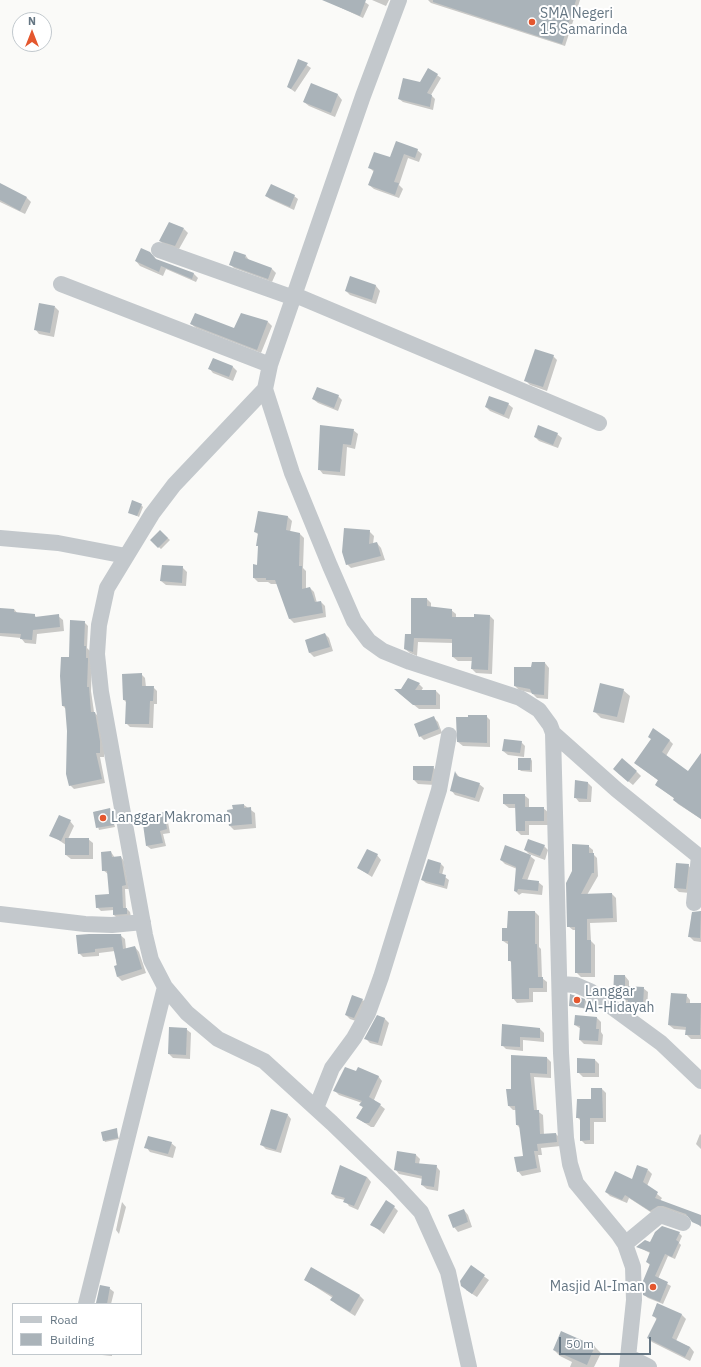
<!DOCTYPE html>
<style>
body{margin:0}
#map{position:relative;width:701px;height:1367px;overflow:hidden;background:#fafaf8;font-family:"IBM Plex Sans",sans-serif}
canvas{display:block}
.legend{position:absolute;left:12px;top:1303px;width:130px;height:52px;box-sizing:border-box;background:#fff;border:1px solid #c1c8cd;margin:0;padding:5px 7px;list-style:none;font-size:12px;color:#657683}
.legend li{display:flex;align-items:center;gap:8px;height:20px}
.legend b{width:20px;border:1px solid #c1c8cd}
.north{position:absolute;left:12px;top:12px;width:40px;height:40px;box-sizing:border-box;background:#fff;border:1px solid #c1c8cd;border-radius:50%;rotate:0deg;font-size:11px;font-weight:700;line-height:16px;text-align:center;color:#657683}
.north::after{content:'';display:block;margin:auto;width:14px;height:18px;background:#e4572e;clip-path:polygon(50% 0,100% 100%,50% 72%,0 100%)}
.scale{position:absolute;left:559px;top:1337px;width:92px;height:18px;box-sizing:border-box;border:2px solid #657683;border-top:0;padding-left:5px;font-size:12px;line-height:14px;white-space:nowrap;color:#657683;-webkit-text-stroke:3px #fff;paint-order:stroke}
</style>
<div id="map">
<canvas width="701" height="1367"></canvas>
<ul class="legend">
<li><b style="height:5px;background:#c3c8cc"></b>Road</li>
<li><b style="height:11px;background:#aab3b9"></b>Building</li>
</ul>
<div class="north">N</div>
<div class="scale">50 m</div>
</div>
<script>
const context = document.querySelector('canvas').getContext('2d');
context.lineJoin = 'round';
function fill(path, color) { context.fillStyle = color; context.fill(path, 'evenodd'); }
const toPath = rows => new Path2D(rows.map(r => 'M' + r).join(''));
function trace(path, color, width, dash) { context.strokeStyle = color; context.lineWidth = width; context.lineCap = dash ? 'butt' : 'round'; context.setLineDash(dash || []); context.stroke(path); }
function label(font, color, halo, rows, align = 'center') {
  context.font = font + ' "IBM Plex Sans",sans-serif'; context.lineWidth = 4; context.setLineDash([]); context.textBaseline = 'middle'; context.strokeStyle = halo; context.fillStyle = color; for (const [text, x, y, turn = 0] of rows) {
    context.save(); context.translate(x, y); context.rotate((+turn || 0) * Math.PI / 180); context.textAlign = isNaN(turn) ? turn : align; if (halo) context.strokeText(text, 0, 0); context.fillText(text, 0, 0); context.restore();
  }
}
fill(toPath([
 [329,0,362,0,369,5,363,18,333,4],
 [372,0,389,0,386,6],
 [428,0,580,0,565,46,431,3],
 [299,60,311,68,295,92,288,87],
 [437,75,441,78,431,95,435,99,433,110,403,102,399,99],
 [311,85,338,95,342,100,335,117,309,106,304,102],
 [397,142,417,150,422,154,419,162,408,158,399,185,403,189,399,198,374,189,369,185,374,172,370,168,391,158],
 [0,189,27,198,31,202,25,214,0,202],
 [266,196,294,196,298,199,294,210,270,199],
 [184,229,188,233,179,249,164,245,160,241],
 [246,256,249,260,272,269,276,273,272,282,234,268,230,264],
 [156,260,194,274,198,278,196,282,166,269,163,276,140,266,136,261],
 [350,278,376,286,380,291,376,304,350,295,346,291],
 [55,307,59,311,54,337,39,334,35,329],
 [268,322,272,326,261,353,196,328,191,324,235,329],
 [553,356,557,360,547,391,530,385,526,381],
 [213,359,233,367,237,371,233,381,213,373,209,368],
 [338,396,342,400,338,411,318,403,313,399],
 [508,404,513,408,509,419,490,411,486,407],
 [353,430,358,434,355,449,347,447,345,476,323,474,319,469],
 [557,434,562,438,558,448,539,441,535,437],
 [141,505,143,507,139,517,129,512],
 [259,512,288,517,292,521,290,532,300,534,304,538,303,568,306,571,306,589,310,588,314,592,317,603,321,602,325,606,326,617,294,623,290,619,278,584,271,584,268,582,258,582,254,578,254,565,258,566,259,535,255,532],
 [160,531,170,540,161,549,151,540],
 [369,531,374,536,373,544,377,543,381,548,385,560,351,568,347,564],
 [182,567,187,572,186,586,166,585,161,581],
 [427,599,431,603,431,607,451,610,456,614,456,618,475,618,475,615,490,616,494,620,492,674,476,673,472,669,472,661,458,661,453,657,453,643,418,642,417,656,410,653,405,649],
 [0,609,14,609,18,614,34,615,37,618,58,616,63,620,64,631,37,634,36,644,25,643,21,638,0,636],
 [84,622,88,626,87,648,90,651,90,661,92,663,91,691,94,712,99,717,104,746,104,757,100,757,105,783,74,789,70,785,68,731,66,709,63,706,70,658],
 [325,634,329,638,333,651,314,657,310,653,306,640],
 [545,663,549,668,548,699,537,698,532,693,519,690,515,686,532,668],
 [141,674,145,678,146,687,153,687,157,691,157,704,154,704,153,728,130,727,126,723,127,703,124,700],
 [408,679,419,684,423,688,421,691,436,691,440,695,440,709,419,709,399,693],
 [623,690,630,696,624,723,601,718,594,711],
 [486,716,490,720,490,747,463,746,458,742],
 [433,717,438,722,442,733,424,740,420,736],
 [669,740,673,744,666,756,688,772,701,757,701,819,678,804,674,800,675,799,656,785,659,781,635,763],
 [521,742,525,746,524,757,508,755,503,751],
 [531,759,532,761,532,772,521,771,519,769],
 [433,767,437,772,435,785,418,784,414,780],
 [637,772,641,776,633,785,618,773],
 [456,773,460,778,479,784,484,788,479,802,455,795,451,790],
 [576,782,588,783,592,787,591,802,579,802,575,797],
 [524,795,529,799,529,808,543,808,548,812,548,825,529,825,529,835,521,835,517,831,516,808,509,808,504,804],
 [244,805,255,813,256,828,234,830,230,826,228,811,234,810],
 [110,809,115,827,99,830,94,812],
 [164,814,167,817,170,833,163,834,166,846,151,849,147,846],
 [70,821,74,826,68,839,88,839,93,843,93,859,71,859,66,855,66,845,51,835],
 [544,846,548,850,545,860,529,854,525,850],
 [588,846,593,850,593,854,597,858,598,876,587,895,612,894,616,898,617,922,590,923,591,941,595,945,595,977,581,977,576,972,576,930,573,930,568,926],
 [111,852,115,858,121,857,124,861,129,889,125,889,126,908,130,912,131,917,118,919,114,915,114,910,101,911,97,907,110,895,108,874,103,870],
 [377,855,381,860,372,877,358,868],
 [530,856,535,860,527,881,538,882,543,886,542,895,522,893,519,895,515,891,517,869,505,864,501,860],
 [441,864,444,867,442,875,449,880,447,889,426,883,422,880],
 [688,865,692,870,690,893,679,892,675,888],
 [535,912,539,916,539,947,541,949,542,978,547,982,547,992,533,992,533,1002,517,1003,513,998,512,963,509,960,509,945,503,941],
 [692,913,701,913,701,942,694,941,689,936],
 [120,935,125,939,126,949,135,947,139,952,146,973,122,981,118,977,115,951,99,953,99,956,83,957,79,953],
 [615,976,625,976,629,981,629,987,643,988,648,992,647,1010,633,1009,629,1004,623,1004,614,996],
 [686,995,690,1000,690,1004,701,1005,701,1039,691,1039,686,1034,687,1030,674,1029,669,1025],
 [363,1000,367,1004,359,1022,350,1019,346,1015],
 [585,1000,587,1002,586,1009,570,1005],
 [576,1016,597,1018,601,1022,601,1032,603,1035,602,1045,584,1044,580,1040,581,1029,575,1025],
 [384,1018,389,1023,382,1046,370,1043,366,1039],
 [503,1026,540,1029,544,1033,544,1042,523,1040,523,1051,506,1049,502,1045],
 [186,1029,191,1033,190,1059,173,1058,169,1054],
 [512,1056,547,1058,551,1062,551,1078,534,1077,537,1111,543,1115,544,1135,556,1134,560,1138,561,1146,541,1148,542,1155,538,1155,541,1172,522,1176,518,1171,524,1156,520,1128,517,1125,516,1110,513,1110,509,1106,512,1090],
 [578,1059,595,1060,599,1064,599,1077,583,1077,578,1072],
 [378,1076,382,1081,374,1100,385,1109,374,1127,371,1127,357,1118,363,1107,360,1105,362,1103,339,1095,334,1090],
 [602,1089,606,1093,606,1122,594,1122,594,1144,585,1144,581,1140,581,1121,577,1117],
 [287,1114,291,1119,281,1153,266,1149,261,1144],
 [116,1129,119,1139,105,1142,104,1140],
 [700,1134,701,1135,701,1149,696,1144],
 [171,1143,176,1147,173,1158,150,1152,146,1147],
 [398,1152,416,1155,420,1159,419,1164,436,1166,440,1171,438,1191,427,1189,422,1185,423,1179,399,1174,395,1169],
 [648,1170,652,1174,647,1186,662,1198,660,1201,701,1216,701,1227,692,1218,668,1210,655,1215,629,1198,627,1203,610,1196,606,1192,632,1180],
 [367,1177,371,1182,358,1210,349,1206,345,1200,336,1198,332,1194],
 [122,1202,126,1207,119,1234,116,1230],
 [394,1207,398,1211,384,1234,372,1225],
 [464,1210,468,1215,472,1227,458,1232,454,1227],
 [679,1233,682,1236,679,1243,681,1245,675,1259,668,1256,658,1279,671,1286,663,1304,648,1298,644,1295,650,1265,647,1262,650,1253,638,1247],
 [471,1267,489,1280,477,1297,466,1290],
 [312,1268,360,1296,364,1300,355,1316,336,1304,332,1300,333,1298,305,1280],
 [109,1288,114,1292,111,1304,99,1304,97,1303],
 [657,1304,682,1315,686,1319,676,1341,690,1347,694,1352,690,1361,652,1342,648,1338,657,1320,653,1315],
 [562,1332,595,1347,601,1353,594,1367,570,1367,572,1362,560,1356,554,1350],
 [92,1354,112,1354,112,1356]
]), '#0003');
fill(toPath([
 [322,0,366,0,360,16],
 [433,0,576,0,562,44,433,2],
 [298,59,308,63,291,89,287,87],
 [428,68,438,74,427,93,432,95,430,107,398,99,403,78,420,82],
 [311,83,338,94,331,113,303,102],
 [396,141,418,149,415,158,404,154,394,182,399,183,395,195,368,185,374,170,368,168,374,152,390,157],
 [0,183,27,197,20,211,0,200],
 [271,184,295,195,290,207,265,196],
 [169,222,184,228,175,246,159,241],
 [141,248,150,252,156,259,194,273,192,279,161,266,159,272,135,261],
 [234,251,246,255,245,258,272,268,268,279,229,265],
 [350,276,376,285,372,300,345,291],
 [39,303,55,306,50,333,34,330],
 [195,313,234,328,241,313,268,321,257,350,190,324],
 [535,349,554,355,543,387,524,381],
 [213,358,233,366,229,377,208,369],
 [317,387,339,395,334,408,312,399],
 [489,396,509,403,504,415,485,407],
 [320,425,354,429,351,445,343,444,340,472,318,470],
 [538,425,558,433,553,445,534,437],
 [132,500,142,504,137,516,128,513],
 [258,511,288,516,286,530,300,533,299,566,302,566,302,589,310,587,315,602,321,601,323,613,289,619,275,580,266,580,266,578,253,578,253,564,257,565,258,546,256,546,258,533,254,532],
 [344,528,370,530,369,544,377,542,381,556,346,565,342,552],
 [160,530,168,538,158,548,150,540],
 [162,565,183,566,182,583,160,581],
 [411,598,427,598,427,606,452,609,452,617,474,617,474,614,490,615,488,670,471,669,472,657,452,657,452,639,414,638,413,652,404,649,405,634,411,634],
 [0,608,14,609,14,612,35,614,35,617,59,614,60,627,33,630,32,640,20,639,21,634,0,633],
 [70,620,85,621,84,646,86,646,86,658,88,658,88,661,87,687,89,687,91,712,95,712,100,741,100,753,96,753,102,779,69,786,66,774,67,731,65,706,62,706,60,676,61,657,69,657],
 [325,633,330,647,309,653,305,640],
 [532,662,545,662,544,695,532,694,530,689,514,686,514,667,531,667],
 [142,673,142,686,154,686,153,701,150,701,149,724,125,724,126,700,123,700,122,674],
 [408,678,420,683,415,690,436,690,436,705,413,705,394,689,401,689],
 [600,683,624,689,617,717,593,712],
 [468,715,487,715,487,743,457,742,456,717,468,717],
 [434,716,439,729,419,737,414,724],
 [653,728,670,740,662,752,688,771,701,753,701,819,673,800,674,798,655,785,658,780,634,763,651,739,648,737],
 [504,739,522,741,520,753,502,751],
 [518,758,531,758,530,770,518,770],
 [622,758,637,771,628,782,613,769],
 [413,766,434,766,431,781,413,780],
 [455,771,457,776,480,783,475,798,450,791],
 [575,780,588,782,587,799,574,798],
 [503,794,525,794,525,807,544,807,544,821,525,821,525,831,516,831,515,804,503,804],
 [244,804,244,808,251,807,252,824,229,826,227,810,233,809,232,805],
 [110,808,114,825,96,828,93,812],
 [164,812,167,829,160,831,163,843,146,846,142,817],
 [59,815,71,820,61,841,49,836],
 [65,838,89,838,89,855,65,855],
 [528,839,545,845,540,856,524,850],
 [572,844,589,845,589,853,594,853,594,873,592,873,581,894,612,893,613,918,587,919,587,940,591,940,591,973,575,973,575,927,567,927,566,883,572,871],
 [505,845,531,855,522,879,539,881,538,891,518,889,517,892,514,891,516,867,500,860],
 [367,849,378,854,368,874,357,868],
 [111,851,112,857,121,856,126,885,122,886,123,908,127,908,127,914,113,915,113,907,96,908,95,895,109,894,107,871,102,871,101,852],
 [428,859,441,863,439,873,446,875,444,886,421,880],
 [676,863,689,864,686,889,674,888],
 [508,911,535,911,535,944,537,944,538,977,543,977,543,988,529,988,529,999,512,999,511,961,508,961,508,941,502,941,502,928,507,928],
 [701,911,700,938,688,937,692,912],
 [89,934,121,934,123,949,135,946,142,969,117,977,114,966,117,965,113,947,95,949,95,952,78,954,76,935],
 [614,975,625,975,625,986,644,987,643,1006,628,1005,628,1000,618,1000,613,996],
 [671,993,687,994,686,1003,701,1003,700,1035,685,1035,686,1027,668,1025],
 [570,994,585,999,584,1008,569,1006],
 [352,995,363,999,354,1018,345,1015],
 [377,1015,385,1018,378,1043,364,1039],
 [575,1015,597,1017,596,1029,599,1029,598,1041,579,1040,580,1026,574,1025],
 [502,1024,540,1028,540,1038,520,1037,520,1047,501,1046],
 [169,1027,187,1028,186,1055,168,1054],
 [511,1055,547,1057,547,1074,530,1073,534,1110,539,1110,540,1134,556,1133,557,1142,537,1144,538,1151,534,1151,537,1168,517,1172,514,1157,523,1156,519,1125,516,1125,515,1106,508,1106,506,1089,511,1089],
 [577,1058,595,1059,595,1073,577,1073],
 [345,1067,356,1071,358,1067,379,1076,369,1097,381,1104,369,1123,365,1123,356,1118,363,1107,359,1105,362,1101,333,1091],
 [591,1088,602,1088,603,1118,590,1118,590,1140,580,1141,580,1118,576,1118,577,1099,591,1099],
 [271,1109,288,1114,276,1150,260,1145],
 [117,1128,118,1138,103,1141,101,1132],
 [148,1136,172,1142,168,1154,144,1148],
 [397,1151,416,1154,415,1163,437,1165,434,1187,421,1185,422,1176,394,1170],
 [340,1165,367,1177,354,1206,343,1202,345,1198,331,1194],
 [637,1165,648,1169,643,1182,658,1192,655,1198,701,1215,701,1226,692,1222,686,1214,663,1206,658,1206,650,1211,625,1195,622,1200,605,1192,615,1171,632,1179],
 [386,1200,395,1206,380,1230,370,1225],
 [464,1209,468,1222,453,1228,448,1215],
 [662,1226,680,1232,676,1240,679,1242,672,1257,665,1254,655,1276,668,1282,660,1302,643,1295,643,1281,650,1264,646,1262,650,1252,636,1247,645,1240,650,1242,655,1232],
 [471,1265,485,1275,472,1294,461,1286,460,1281],
 [311,1267,360,1295,350,1312,330,1300,333,1296,304,1280],
 [100,1285,110,1287,107,1304,96,1303],
 [657,1303,682,1314,672,1338,690,1347,685,1357,647,1338,657,1318,652,1316],
 [561,1331,595,1346,587,1365,553,1350]
]), '#aab3b9');
trace(toPath([
 [399,0,363,96,270,365,265,389,292,473,330,566,354,621,369,641,383,651,410,662,520,698,539,710,550,725,553,733,561,1053,566,1138,570,1164,576,1183,619,1235,625,1244,633,1267,634,1300,627,1367],
 [159,250,294,298],
 [61,284,270,365],
 [295,295,599,423],
 [265,389,174,485,152,514,107,588,99,625,97,654,101,692,145,935,151,960,165,987,187,1013,218,1039,264,1061,332,1123,394,1183,421,1212,448,1272,469,1367],
 [0,538,58,543,126,556],
 [553,733,617,790,701,858],
 [694,903,699,856],
 [0,914,85,924,112,925,143,922],
 [560,984,576,985,590,991,661,1043,701,1081],
 [316,1108,332,1068,354,1038,368,1013,381,977,439,790,449,735],
 [625,1244,660,1215,683,1223],
 [86,1304,165,987],
 [629,1357,649,1367]
]), '#c3c8cc', 16);
for (const [x, y, r, color] of [
 [532,22,4,"#e4572e"],
 [103,818,4,"#e4572e"],
 [577,1000,4,"#e4572e"],
 [653,1287,4,"#e4572e"]
]) { const dot = new Path2D(); dot.arc(x, y, r, 0, 2 * Math.PI); context.fillStyle = color; context.fill(dot); trace(dot, '#fff', 1.5); }
label('14px', '#657683', '#fff', [
 ["SMA Negeri",540,14],
 ["15 Samarinda",540,30],
 ["Langgar Makroman",111,818],
 ["Langgar",585,992],
 ["Al-Hidayah",585,1008],
 ["Masjid Al-Iman",645,1287,"right"]
], 'left');
</script>
